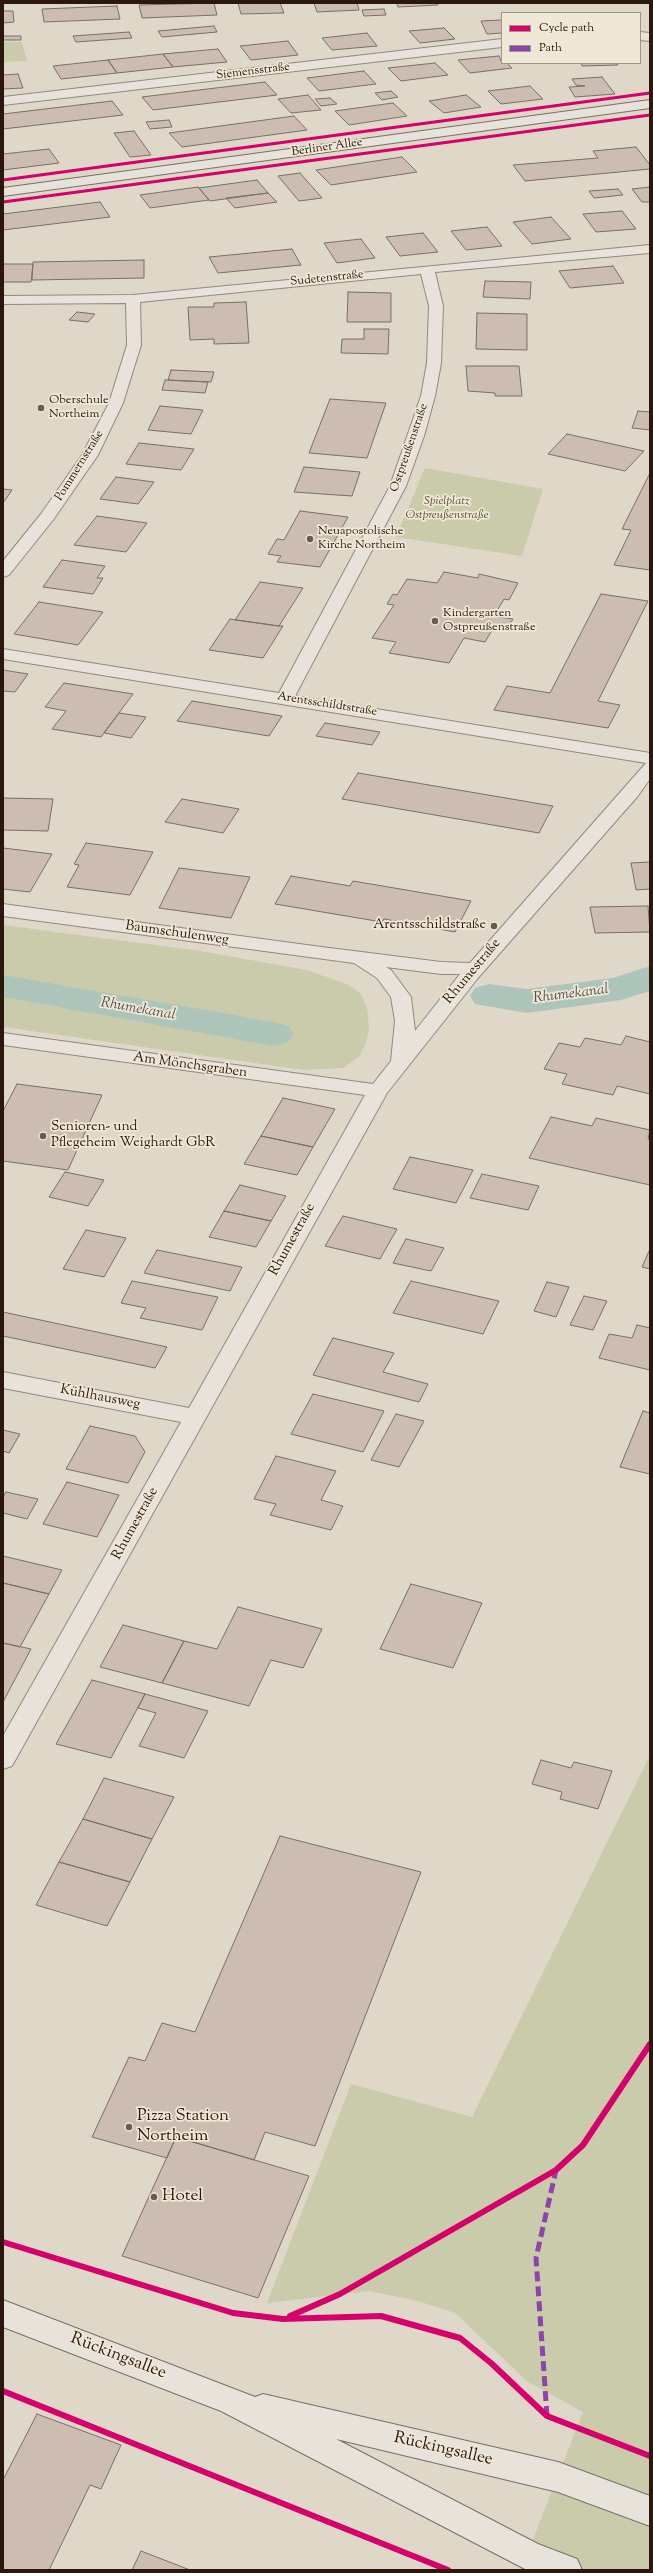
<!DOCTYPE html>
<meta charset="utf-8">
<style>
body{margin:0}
#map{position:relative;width:653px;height:2573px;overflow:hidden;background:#dfd8c9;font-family:"Sorts Mill Goudy",serif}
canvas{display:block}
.frame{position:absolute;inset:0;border:4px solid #2b170e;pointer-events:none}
.legend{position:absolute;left:501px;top:12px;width:140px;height:52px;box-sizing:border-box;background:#f0e8d6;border:1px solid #a19486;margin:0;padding:5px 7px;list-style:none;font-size:12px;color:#2b170e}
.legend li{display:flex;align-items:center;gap:8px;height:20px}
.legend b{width:20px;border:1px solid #a19486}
</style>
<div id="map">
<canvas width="653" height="2573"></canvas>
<div class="frame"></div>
<ul class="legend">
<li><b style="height:5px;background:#d6006c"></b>Cycle path</li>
<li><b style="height:5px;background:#8e44ad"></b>Path</li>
</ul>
</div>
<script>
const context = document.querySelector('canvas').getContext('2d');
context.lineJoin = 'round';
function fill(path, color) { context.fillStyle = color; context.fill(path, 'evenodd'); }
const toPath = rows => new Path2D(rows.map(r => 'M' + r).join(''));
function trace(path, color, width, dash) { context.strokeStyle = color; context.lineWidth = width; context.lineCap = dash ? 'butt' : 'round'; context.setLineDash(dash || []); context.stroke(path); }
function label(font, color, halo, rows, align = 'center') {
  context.font = font + ' "Sorts Mill Goudy",serif'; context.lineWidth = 3.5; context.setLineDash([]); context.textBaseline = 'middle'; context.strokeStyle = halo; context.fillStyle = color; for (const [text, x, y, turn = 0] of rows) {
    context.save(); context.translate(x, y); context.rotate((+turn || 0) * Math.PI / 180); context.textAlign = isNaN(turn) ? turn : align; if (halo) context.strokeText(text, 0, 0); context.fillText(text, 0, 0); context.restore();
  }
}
fill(toPath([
 [3,42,22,42,27,61,3,62],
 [425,468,543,489,522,556,396,537],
 [3,925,200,951,307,970,349,985,361,994,367,1008,369,1027,367,1039,360,1056,343,1068,304,1070,3,1027],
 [650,1755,650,2570,521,2570,583,2412,528,2382,455,2313,418,2301,369,2291,267,2303,351,2084,472,2117]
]), '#cacbaa');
fill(toPath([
 [650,966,650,991,621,1000,527,1013,475,1004,470,996,475,988,489,984,527,989,613,978,650,966],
 [3,975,274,1022,288,1026,294,1034,288,1042,274,1046,3,997,3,975]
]), '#adc4ba');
const building = toPath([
 [214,3,217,15,142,18,139,5,214,3],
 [238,3,280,3,284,13,241,14,238,3],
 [314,3,357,3,359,10,317,12,314,3],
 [397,3,437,3,438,5,398,7,397,3],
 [117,6,120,19,44,22,42,9,117,6],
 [384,9,386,15,364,16,362,10,384,9],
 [3,11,13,11,14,22,3,23,3,11],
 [502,20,502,33,487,34,481,21,502,20],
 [214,26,217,32,162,37,158,31,214,26],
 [444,28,455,39,420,43,409,31,444,28],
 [129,32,132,38,76,42,73,36,129,32],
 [367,33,377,46,332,50,322,38,367,33],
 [3,36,21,36,21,40,3,40,3,36],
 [288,41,298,55,251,60,240,46,288,41],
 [218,49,227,62,173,67,163,54,218,49],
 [163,54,173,67,117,73,108,60,163,54],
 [499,56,502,63,507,63,512,68,470,73,458,60,499,56],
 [108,60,117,73,61,79,53,66,108,60],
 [435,63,448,75,401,81,388,68,435,63],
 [581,63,617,63,618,65,582,66,581,63],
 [364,71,376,84,319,91,307,78,364,71],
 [18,74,23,88,3,89,3,75,18,74],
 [602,77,615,94,575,97,569,87,585,86,576,85,572,79,602,77],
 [265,82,277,95,153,110,142,97,265,82],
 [530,86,543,99,501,104,488,91,530,86],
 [391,91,398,97,382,100,375,93,391,91],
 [308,95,321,110,291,113,278,99,308,95],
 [466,95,481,107,444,113,429,101,466,95],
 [330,98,337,104,321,106,315,99,330,98],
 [112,101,123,115,3,129,3,114,112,101],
 [393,103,407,116,349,125,335,111,393,103],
 [294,116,307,130,182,147,169,133,294,116],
 [169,120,172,127,150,129,146,122,169,120],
 [134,131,151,155,130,157,114,133,134,131],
 [636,147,650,165,650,169,525,181,513,165,598,158,593,151,636,147],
 [49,149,59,163,3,170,3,154,49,149],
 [402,157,417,172,331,185,316,170,402,157],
 [300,173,322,198,299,201,278,176,300,173],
 [257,180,268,193,210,201,199,188,257,180],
 [198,187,209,200,150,208,140,195,198,187],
 [650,187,650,202,642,202,632,189,650,187],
 [618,189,623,195,594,198,589,191,618,189],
 [268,193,277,202,235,208,226,198,268,193],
 [100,202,110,217,3,230,3,214,100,202],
 [622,211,636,229,596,232,583,214,622,211],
 [551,217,571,239,532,244,513,222,551,217],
 [487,227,502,246,466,250,451,231,487,227],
 [423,233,438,252,400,256,386,237,423,233],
 [361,239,375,258,337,263,324,243,361,239],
 [292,249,301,265,218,273,209,257,292,249],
 [144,260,144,278,32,280,33,262,144,260],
 [3,264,33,264,31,282,3,282,3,264],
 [613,266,624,283,570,288,559,271,613,266],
 [485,281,531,282,530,299,483,297,485,281],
 [348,292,391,293,391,322,347,322,348,292],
 [246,302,249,343,214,344,214,339,190,340,188,307,214,307,214,303,246,302],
 [77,312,95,314,88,322,69,320,77,312],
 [477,313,527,314,527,350,476,349,477,313],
 [364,329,389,329,388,354,341,353,342,339,364,339,364,329],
 [466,366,519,366,522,396,495,396,495,393,468,391,466,366],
 [171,370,214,372,211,382,168,380,171,370],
 [165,380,208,382,205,393,162,390,165,380],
 [330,399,386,403,367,458,309,453,330,399],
 [160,406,203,410,191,434,148,430,160,406],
 [638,411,650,412,650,430,632,428,638,411],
 [567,434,644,451,625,471,548,454,567,434],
 [139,443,194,449,181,470,126,464,139,443],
 [304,467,360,472,352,496,294,492,304,467],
 [650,473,650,570,614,565,631,530,622,529,650,473],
 [116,477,154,482,138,504,100,499,116,477],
 [3,489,12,490,3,503,3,489],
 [300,511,348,517,320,567,277,562,281,556,268,554,277,539,284,540,300,511],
 [97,516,147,523,126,552,74,545,97,516],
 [62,560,105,566,97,578,103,578,93,594,43,587,62,560],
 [444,572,478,578,479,574,518,583,509,600,504,599,494,616,513,619,508,627,495,625,485,642,464,638,449,663,389,653,396,642,372,638,394,605,387,604,393,594,397,595,407,579,437,583,444,572],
 [260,582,303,588,279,626,235,620,260,582],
 [601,594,648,601,598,701,620,705,608,728,494,710,507,686,550,693,601,594],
 [39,602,103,612,78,645,14,634,39,602],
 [230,619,279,626,283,626,263,658,209,650,230,619],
 [3,670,28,674,15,692,3,691,3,670],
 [64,683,133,694,101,737,52,729,66,711,45,707,64,683],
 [192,701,282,716,269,736,177,721,192,701],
 [119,713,146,717,131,738,104,733,119,713],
 [325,723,380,732,372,745,316,736,325,723],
 [358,773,553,806,539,833,342,799,358,773],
 [3,798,53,799,48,831,3,830,3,798],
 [182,799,239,809,223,833,165,822,182,799],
 [86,843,153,852,130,895,67,887,79,865,74,864,86,843],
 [3,848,52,854,30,892,3,889,3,848],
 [650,862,650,889,636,890,631,863,650,862],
 [179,868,250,877,231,918,159,908,179,868],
 [291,876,350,886,353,881,471,901,455,932,384,919,382,922,275,904,291,876],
 [648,906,650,932,595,933,590,907,648,906],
 [626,1036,650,1042,650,1094,617,1086,613,1095,562,1084,567,1074,544,1069,559,1043,580,1047,585,1038,621,1045,626,1036],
 [17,1084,102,1095,68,1170,3,1161,3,1111,17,1084],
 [283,1098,335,1109,313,1147,261,1136,283,1098],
 [551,1117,592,1126,596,1118,650,1130,648,1139,650,1140,650,1185,529,1158,551,1117],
 [261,1136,313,1147,297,1175,244,1164,261,1136],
 [410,1157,473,1170,456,1203,393,1189,410,1157],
 [65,1172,104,1180,88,1206,49,1197,65,1172],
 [482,1174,539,1186,528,1210,470,1198,482,1174],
 [240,1185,286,1196,271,1221,224,1211,240,1185],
 [224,1211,271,1221,256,1247,209,1237,224,1211],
 [343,1216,397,1229,380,1259,325,1246,343,1216],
 [86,1230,126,1238,104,1277,63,1269,86,1230],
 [406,1239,444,1248,431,1271,393,1263,406,1239],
 [650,1249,650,1269,642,1267,650,1249],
 [157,1250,242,1267,230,1291,144,1273,157,1250],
 [132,1281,218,1297,202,1330,140,1318,146,1308,121,1303,132,1281],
 [411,1281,499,1301,483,1334,393,1313,411,1281],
 [547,1282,569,1287,556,1317,534,1311,547,1282],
 [584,1296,607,1301,593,1330,570,1325,584,1296],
 [3,1312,167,1347,155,1368,3,1336,3,1312],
 [637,1325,650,1328,650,1370,599,1358,609,1334,632,1338,637,1325],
 [333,1338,394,1353,383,1372,428,1384,419,1402,313,1375,333,1338],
 [313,1394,384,1411,363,1452,291,1434,313,1394],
 [643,1411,650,1413,650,1474,620,1467,643,1411],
 [396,1414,424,1421,399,1467,371,1460,396,1414],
 [90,1426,135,1436,145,1452,128,1483,66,1469,90,1426],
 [3,1430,20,1434,9,1453,3,1451,3,1430],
 [276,1456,336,1471,321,1500,343,1506,331,1530,270,1515,276,1504,254,1499,276,1456],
 [67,1482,119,1495,97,1537,43,1524,67,1482],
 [6,1492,38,1499,27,1519,3,1513,3,1497,6,1492],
 [3,1556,62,1570,49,1594,3,1583,3,1556],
 [3,1583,49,1594,20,1647,3,1643,3,1583],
 [411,1584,482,1603,453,1668,380,1649,411,1584],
 [238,1607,322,1629,303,1668,271,1660,249,1706,162,1683,184,1641,217,1649,238,1607],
 [123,1625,184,1641,162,1683,100,1667,123,1625],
 [3,1643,31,1649,3,1702,3,1643],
 [92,1680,145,1694,111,1758,56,1744,92,1680],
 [145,1694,208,1711,184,1758,139,1746,156,1713,138,1708,145,1694],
 [541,1760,571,1768,574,1762,612,1771,598,1809,560,1799,562,1792,532,1784,541,1760],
 [104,1778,174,1797,152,1839,83,1819,104,1778],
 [83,1819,152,1839,130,1882,59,1862,83,1819],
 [280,1836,421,1872,315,2146,265,2132,254,2160,176,2137,167,2158,92,2137,129,2057,145,2061,162,2023,195,2032,280,1836],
 [59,1862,130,1882,107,1926,36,1905,59,1862],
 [176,2137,309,2176,258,2298,122,2256,176,2137],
 [37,2414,121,2445,101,2489,90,2485,49,2570,3,2570,3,2480,37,2414],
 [141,2551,190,2570,132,2570,141,2551]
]);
fill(building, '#cdbcb1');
trace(building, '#777067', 1);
const street = toPath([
 [640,32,650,33,650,41,640,40,640,32],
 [502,39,502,47,3,105,3,97,502,39],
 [650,245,650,253,435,272,443,306,441,363,435,396,424,436,406,486,295,696,650,753,650,779,637,797,478,978,387,1093,12,1766,3,1769,3,1736,181,1422,3,1388,3,1372,189,1408,365,1095,3,1045,3,1033,373,1084,391,1061,395,1021,391,997,377,978,354,963,3,916,3,904,314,946,441,962,470,963,646,763,3,659,3,649,279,693,390,486,421,396,427,363,429,306,421,274,140,302,141,345,123,403,98,455,53,520,9,575,3,577,3,561,41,514,82,455,109,403,127,345,126,303,3,304,3,296,133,295,650,245],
 [386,967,441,974,460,974,415,1031,411,997,391,970,386,967]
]);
const secondary = toPath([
 [650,100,650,108,3,196,3,188,650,100],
 [3,2300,255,2397,263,2394,558,2462,650,2496,650,2526,558,2492,336,2439,538,2544,577,2559,582,2570,527,2570,221,2411,3,2327,3,2300]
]);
trace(street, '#908980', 2);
trace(secondary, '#777067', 2);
fill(street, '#e7e3db');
fill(secondary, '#e7e3db');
trace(toPath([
 [547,2416,536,2258,556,2170]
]), '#8e44ad', 5, [10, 5]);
trace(toPath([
 [3,180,650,93],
 [3,202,650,115]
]), '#d6006c', 3);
trace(toPath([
 [3,2242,233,2313,283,2319,381,2316,460,2338,491,2363,547,2416,650,2456],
 [290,2316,340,2294,556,2170,583,2145,650,2044],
 [3,2391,448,2570]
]), '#d6006c', 6);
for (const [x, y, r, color] of [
 [41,408,4,"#6a5b4f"],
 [310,539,4,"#6a5b4f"],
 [435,621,4,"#6a5b4f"],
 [494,926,4,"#6a5b4f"],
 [43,1136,4,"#6a5b4f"],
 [129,2127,4,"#6a5b4f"],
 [154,2197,4,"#6a5b4f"]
]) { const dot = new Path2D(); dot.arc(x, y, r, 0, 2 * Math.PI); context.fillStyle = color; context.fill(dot); trace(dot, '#f0e8d6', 1.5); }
label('12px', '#2b170e', '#f0e8d6', [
 ["Siemensstraße",253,72,-7],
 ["Berliner Allee",327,148,-8],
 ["Sudetenstraße",327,279,-6],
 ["Ostpreußenstraße",410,448,-71],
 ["Pommernstraße",80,466,-58],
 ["Arentsschildtstraße",327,705,9]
]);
label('12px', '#2b170e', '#f0e8d6', [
 ["Oberschule",49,401],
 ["Northeim",49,415],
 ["Neuapostolische",318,532],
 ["Kirche Northeim",318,546],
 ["Kindergarten",443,614],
 ["Ostpreußenstraße",443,628]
], 'left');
label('italic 12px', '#554a35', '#f0e8d6', [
 ["Spielplatz",447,502],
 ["Ostpreußenstraße",447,516]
]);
label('14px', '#2b170e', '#f0e8d6', [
 ["Arentsschildstraße",486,926],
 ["Senioren- und",51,1128,"left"],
 ["Pflegeheim Weighardt GbR",51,1144,"left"]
], 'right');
label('14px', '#2b170e', '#f0e8d6', [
 ["Baumschulenweg",177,934,8],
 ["Rhumestraße",473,972,-50],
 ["Am Mönchsgraben",190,1066,8],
 ["Rhumestraße",293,1240,-61],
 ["Kühlhausweg",100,1398,11],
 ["Rhumestraße",136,1524,-61]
]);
label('italic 15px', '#515048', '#f0e8d6', [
 ["Rhumekanal",571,995,-7],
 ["Rhumekanal",138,1010,10]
]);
label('17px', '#2b170e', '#f0e8d6', [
 ["Pizza Station",137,2117],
 ["Northeim",137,2137],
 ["Hotel",162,2197]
], 'left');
label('17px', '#2b170e', '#f0e8d6', [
 ["Rückingsallee",118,2357,21],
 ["Rückingsallee",443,2450,13]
]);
</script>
